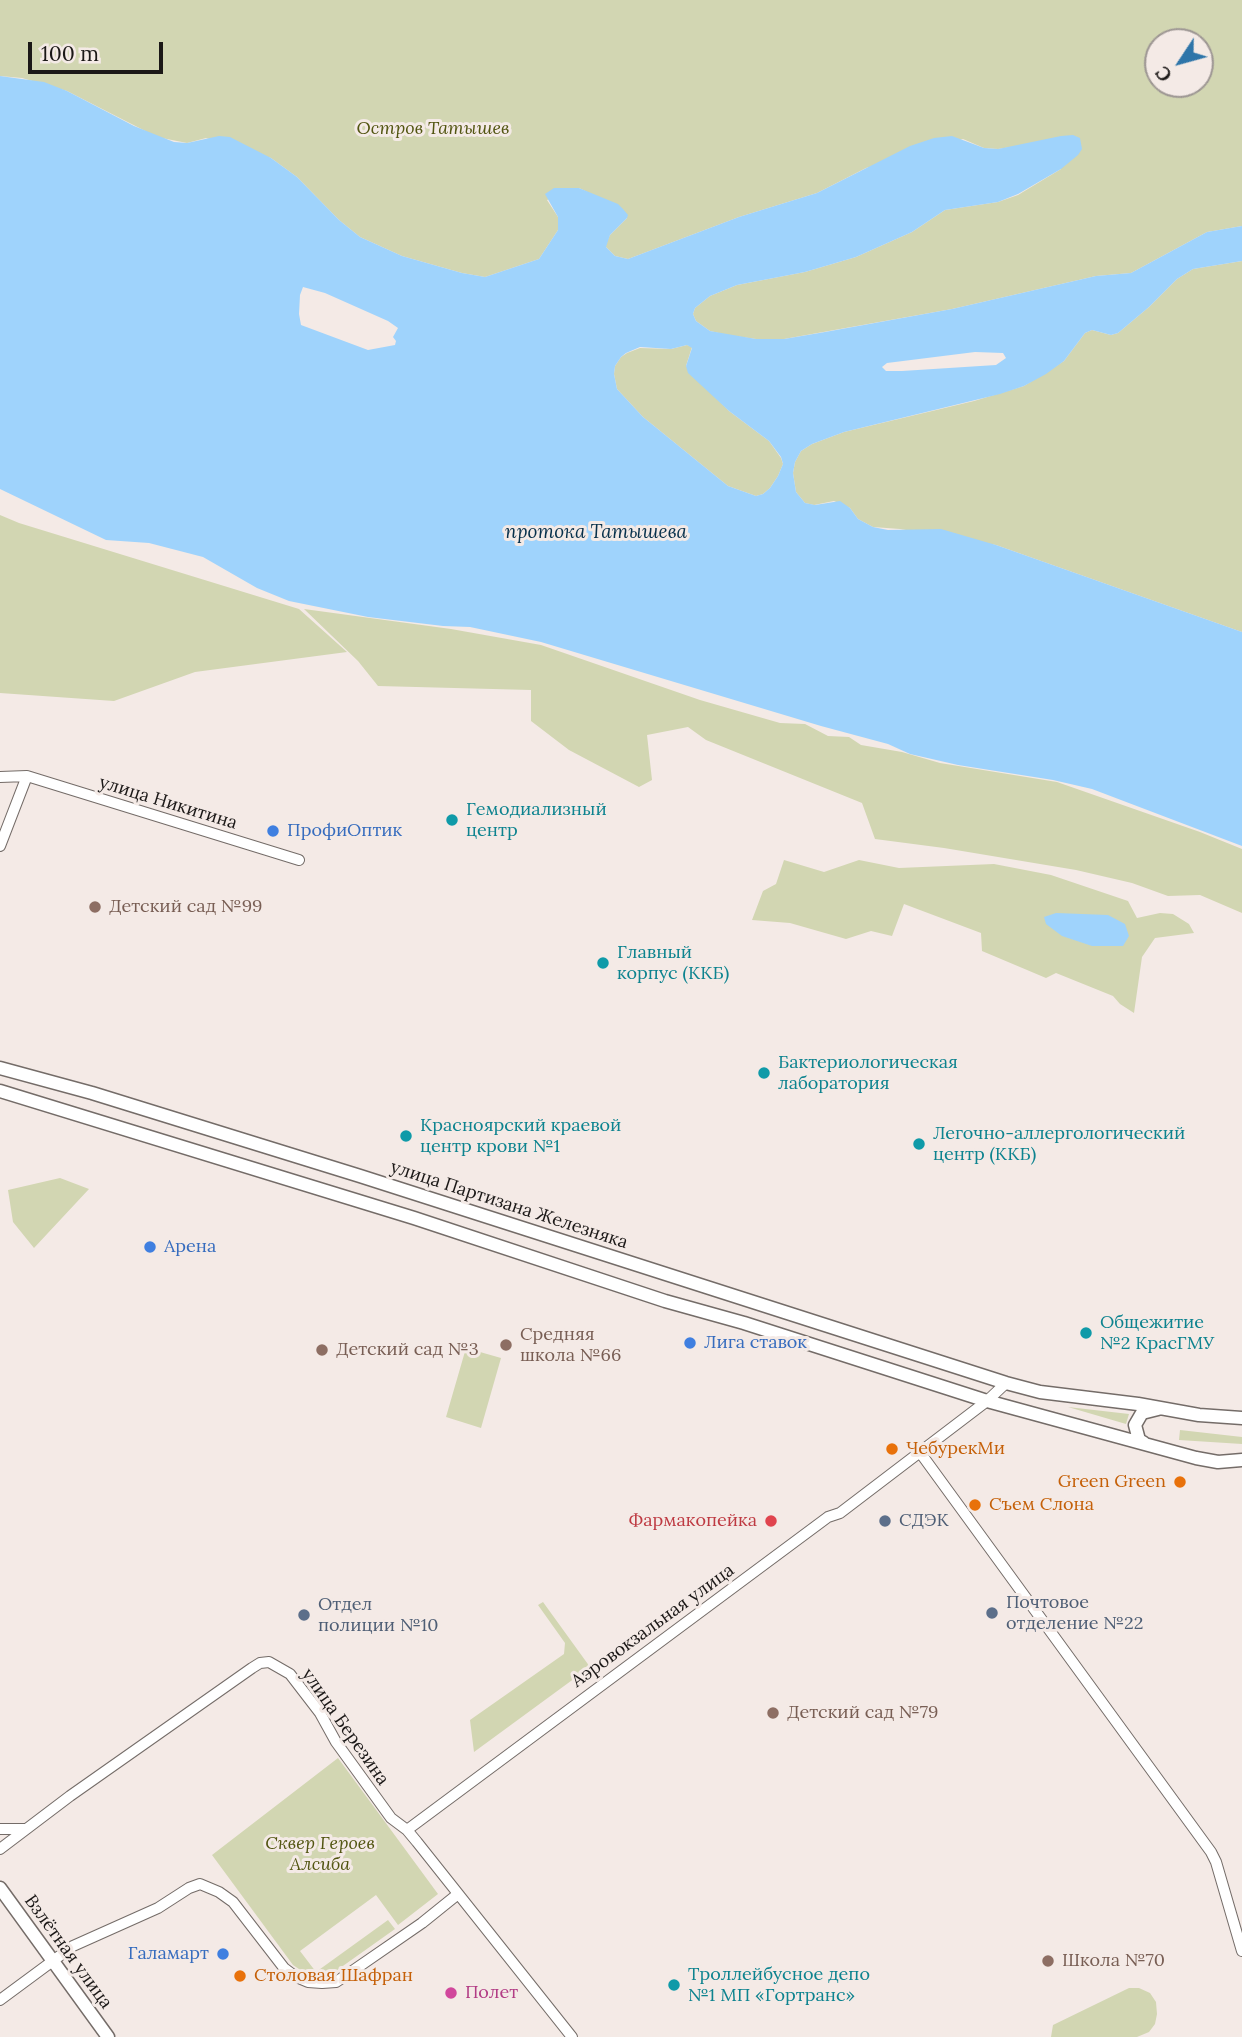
<!DOCTYPE html>
<meta charset="utf-8">
<style>
body{margin:0}
#map{position:relative;width:1242px;height:2037px;overflow:hidden;background:#f4eae6;font-family:Lora,serif}
canvas{display:block}
.north{position:absolute;left:1144px;top:28px;width:70px;height:70px;box-sizing:border-box;background:#f4eae6;border:2px solid #9d9693;border-radius:50%;rotate:234deg;font-size:19px;font-weight:700;line-height:28px;text-align:center;color:#1b1817}
.north::after{content:'';display:block;margin:auto;width:24px;height:32px;background:#2e75a9;clip-path:polygon(50% 0,100% 100%,50% 72%,0 100%)}
.scale{position:absolute;left:28px;top:42px;width:135px;height:32px;box-sizing:border-box;border:4px solid #1b1817;border-top:0;padding-left:9px;font-size:21px;line-height:24px;white-space:nowrap;color:#1b1817;-webkit-text-stroke:5px #f4eae6;paint-order:stroke}
</style>
<div id="map">
<canvas width="1242" height="2037"></canvas>
<div class="north">С</div>
<div class="scale">100 m</div>
</div>
<script>
const context = document.querySelector('canvas').getContext('2d');
context.lineJoin = 'round';
function fill(path, color) { context.fillStyle = color; context.fill(path, 'evenodd'); }
const toPath = rows => new Path2D(rows.map(r => 'M' + r).join(''));
function trace(path, color, width, dash) { context.strokeStyle = color; context.lineWidth = width; context.lineCap = dash ? 'butt' : 'round'; context.setLineDash(dash || []); context.stroke(path); }
function label(font, color, halo, rows, align = 'center') {
  context.font = font + ' Lora,serif'; context.lineWidth = 6; context.setLineDash([]); context.textBaseline = 'middle'; context.strokeStyle = halo; context.fillStyle = color; for (const [text, x, y, turn = 0] of rows) {
    context.save(); context.translate(x, y); context.rotate((+turn || 0) * Math.PI / 180); context.textAlign = isNaN(turn) ? turn : align; if (halo) context.strokeText(text, 0, 0); context.fillText(text, 0, 0); context.restore();
  }
}
fill(toPath([
 [0,0,1242,0,1242,226,1207,232,1131,273,1096,276,952,309,784,339,756,339,727,335,710,331,696,321,693,314,695,308,710,296,737,285,805,272,856,257,912,232,945,210,998,202,1018,195,1061,169,1025,145,998,149,984,148,963,139,866,168,817,193,739,217,628,259,615,256,606,247,606,243,610,235,627,218,598,197,579,188,547,200,558,217,558,230,539,259,485,277,462,273,402,256,360,237,339,220,297,177,271,158,206,138,187,143,157,137,67,91,22,78,0,76],
 [1158,42,1200,42,1200,84,1158,84],
 [1242,261,1242,632,996,545,900,529,873,527,858,519,850,508,834,501,814,505,805,503,796,492,793,473,795,462,801,451,812,444,844,432,974,401,1024,386,1064,361,1085,333,1092,330,1111,335,1118,333,1149,307,1177,279,1193,269],
 [687,345,692,347,686,366,729,411,769,441,781,458,783,464,778,476,770,488,763,494,756,496,728,486,643,417,617,389,614,374,615,366,621,357,627,353,640,348,671,349],
 [0,515,19,523,299,609,347,652,195,672,114,701,0,693],
 [304,609,451,629,541,645,700,700,780,723,805,724,828,736,849,737,861,745,902,752,940,763,1057,782,1200,832,1242,849,1242,913,1200,895,1168,896,1132,883,1076,870,944,848,875,839,862,803,706,740,688,727,647,735,652,780,639,787,569,750,531,721,531,690,378,686,358,661],
 [784,860,824,872,859,860,899,868,994,864,1051,875,1128,901,1137,918,1160,913,1173,914,1189,924,1194,933,1155,938,1142,957,1134,1013,1120,1004,1113,996,1056,973,1046,978,982,951,981,933,904,904,892,936,871,931,846,939,790,923,752,920,763,891,776,884],
 [60,1178,89,1189,34,1248,13,1222,8,1190],
 [466,1348,501,1358,481,1428,446,1417],
 [1068,1407,1129,1414,1126,1424],
 [1180,1430,1242,1437,1242,1444,1179,1440],
 [543,1602,590,1667,474,1752,470,1720,564,1654,565,1643,538,1605],
 [338,1758,438,1894,398,1925,376,1895,300,1951,316,1972,388,1920,395,1929,333,1973,318,1976,302,1971,293,1965,212,1855],
 [1129,1988,1139,1988,1150,1993,1156,2002,1157,2014,1155,2024,1149,2032,1137,2037,1051,2037,1053,2025]
]), '#d2d6b2');
fill(toPath([
 [0,76,44,82,67,91,134,126,174,142,187,143,219,136,230,137,271,158,297,177,339,220,360,237,402,256,462,273,485,277,539,259,558,230,558,217,545,194,554,188,579,188,618,204,623,209,628,215,627,218,610,235,606,247,615,256,628,259,739,217,817,193,910,146,934,138,952,136,984,148,998,149,1061,136,1073,135,1080,138,1082,149,1078,155,1061,169,1018,194,998,202,945,210,912,232,856,257,805,272,737,285,710,296,695,308,693,314,696,321,710,331,756,339,784,339,825,332,952,309,1096,276,1131,273,1207,232,1242,226,1242,261,1193,269,1177,279,1149,307,1118,333,1111,335,1092,330,1085,333,1064,361,1046,374,1024,386,1000,394,844,432,812,444,801,451,795,462,793,473,796,492,805,503,815,505,840,501,850,508,858,519,873,527,888,530,941,529,996,545,1242,632,1242,846,1092,789,1053,780,958,765,910,754,888,744,821,726,541,642,470,627,443,626,368,617,289,601,257,588,203,557,149,543,106,540,0,489],
 [303,287,325,293,388,321,398,328,393,337,396,341,395,345,368,350,301,325,299,314,300,295],
 [687,345,692,348,686,366,688,373,729,411,769,441,781,457,783,464,778,476,770,488,763,494,756,496,728,486,643,417,617,389,614,374,615,366,621,357,626,353,640,347,671,349],
 [975,352,1003,353,1006,358,996,365,902,371,886,371,882,367,887,363],
 [1056,913,1108,915,1125,924,1129,936,1123,946,1092,946,1062,936,1046,924,1044,917]
]), '#9fd3fc');
const minor = toPath([
 [0,777,27,776,299,860],
 [0,846,27,776],
 [919,1451,1211,1852,1216,1862,1242,1951],
 [0,1829,25,1829],
 [407,1830,828,1517,840,1513,987,1401,1006,1383],
 [0,1849,70,1796,252,1668,260,1663,269,1662,290,1674,320,1713,336,1742,391,1818,407,1830,417,1842,572,2037],
 [0,2000,73,1946,158,1908,189,1888,200,1884,219,1892,233,1902,284,1968,296,1977,308,1982,322,1983,336,1982,351,1972,422,1923,458,1894]
]);
const major = toPath([
 [0,1068,92,1093,360,1176,1006,1383,1040,1392,1138,1404,1199,1415,1242,1418],
 [0,1091,414,1218,665,1301,744,1323,987,1401,1196,1458,1218,1462,1242,1460],
 [1144,1443,1139,1440,1135,1425,1142,1413,1158,1409],
 [0,1888,108,2037]
]);
trace(minor, '#746c68', 12);
trace(major, '#746c68', 15);
trace(minor, '#fff', 10);
trace(major, '#fff', 12);
for (const [x, y, r, color] of [
 [452,820,7,"#0f9aa8"],
 [273,831,7,"#3f7fe0"],
 [95,907,7,"#8d6e63"],
 [603,963,7,"#0f9aa8"],
 [764,1073,7,"#0f9aa8"],
 [406,1136,7,"#0f9aa8"],
 [919,1144,7,"#0f9aa8"],
 [150,1247,7,"#3f7fe0"],
 [1086,1333,7,"#0f9aa8"],
 [690,1343,7,"#3f7fe0"],
 [506,1345,7,"#8d6e63"],
 [322,1350,7,"#8d6e63"],
 [892,1449,7,"#e8710a"],
 [1180,1482,7,"#e8710a"],
 [975,1505,7,"#e8710a"],
 [771,1521,7,"#e0444e"],
 [885,1521,7,"#5c6f8a"],
 [992,1613,7,"#5c6f8a"],
 [304,1615,7,"#5c6f8a"],
 [773,1713,7,"#8d6e63"],
 [223,1954,7,"#3f7fe0"],
 [1048,1961,7,"#8d6e63"],
 [240,1976,7,"#e8710a"],
 [674,1985,7,"#0f9aa8"],
 [451,1993,7,"#d1479c"]
]) { const dot = new Path2D(); dot.arc(x, y, r, 0, 2 * Math.PI); context.fillStyle = color; context.fill(dot); trace(dot, '#f4eae6', 2.5); }
label('italic 18px', '#525511', '#f4eae6', [
 ["Остров Татышев",433,129],
 ["Сквер Героев",320,1844],
 ["Алсиба",320,1865]
]);
label('18px', '#1b1817', '#f4eae6', [
 ["улица Никитина",168,803,17],
 ["улица Партизана Железняка",509,1205,18],
 ["Аэровокзальная улица",653,1626,-36],
 ["улица Березина",345,1727,55],
 ["Взлётная улица",68,1952,54]
]);
label('18px', '#0d838f', '#f4eae6', [
 ["Гемодиализный",466,810],
 ["центр",466,831],
 ["Главный",617,953],
 ["корпус (ККБ)",617,974],
 ["Бактериологическая",778,1063],
 ["лаборатория",778,1084],
 ["Красноярский краевой",420,1126],
 ["центр крови №1",420,1147],
 ["Легочно-аллергологический",933,1134],
 ["центр (ККБ)",933,1155],
 ["Общежитие",1100,1323],
 ["№2 КрасГМУ",1100,1344],
 ["Троллейбусное депо",688,1975],
 ["№1 МП «Гортранс»",688,1996]
], 'left');
label('18px', '#366cbe', '#f4eae6', [
 ["ПрофиОптик",287,831],
 ["Арена",164,1247],
 ["Лига ставок",704,1343],
 ["Галамарт",209,1954,"right"]
], 'left');
label('18px', '#785e54', '#f4eae6', [
 ["Детский сад №99",109,907],
 ["Средняя",520,1335],
 ["школа №66",520,1356],
 ["Детский сад №3",336,1350],
 ["Детский сад №79",787,1713],
 ["Школа №70",1062,1961]
], 'left');
label('18px', '#c56008', '#f4eae6', [
 ["ЧебурекМи",906,1449],
 ["Green Green",1166,1482,"right"],
 ["Съем Слона",989,1505],
 ["Столовая Шафран",254,1976]
], 'left');
label('18px', '#be3a42', '#f4eae6', [
 ["Фармакопейка",757,1521]
], 'right');
label('18px', '#4e5e75', '#f4eae6', [
 ["СДЭК",899,1521],
 ["Почтовое",1006,1603],
 ["отделение №22",1006,1624],
 ["Отдел",318,1605],
 ["полиции №10",318,1626]
], 'left');
label('18px', '#b23c85', '#f4eae6', [
 ["Полет",465,1993]
], 'left');
label('italic 19px', '#07304b', '#f4eae6', [
 ["протока Татышева",596,533]
]);
</script>
